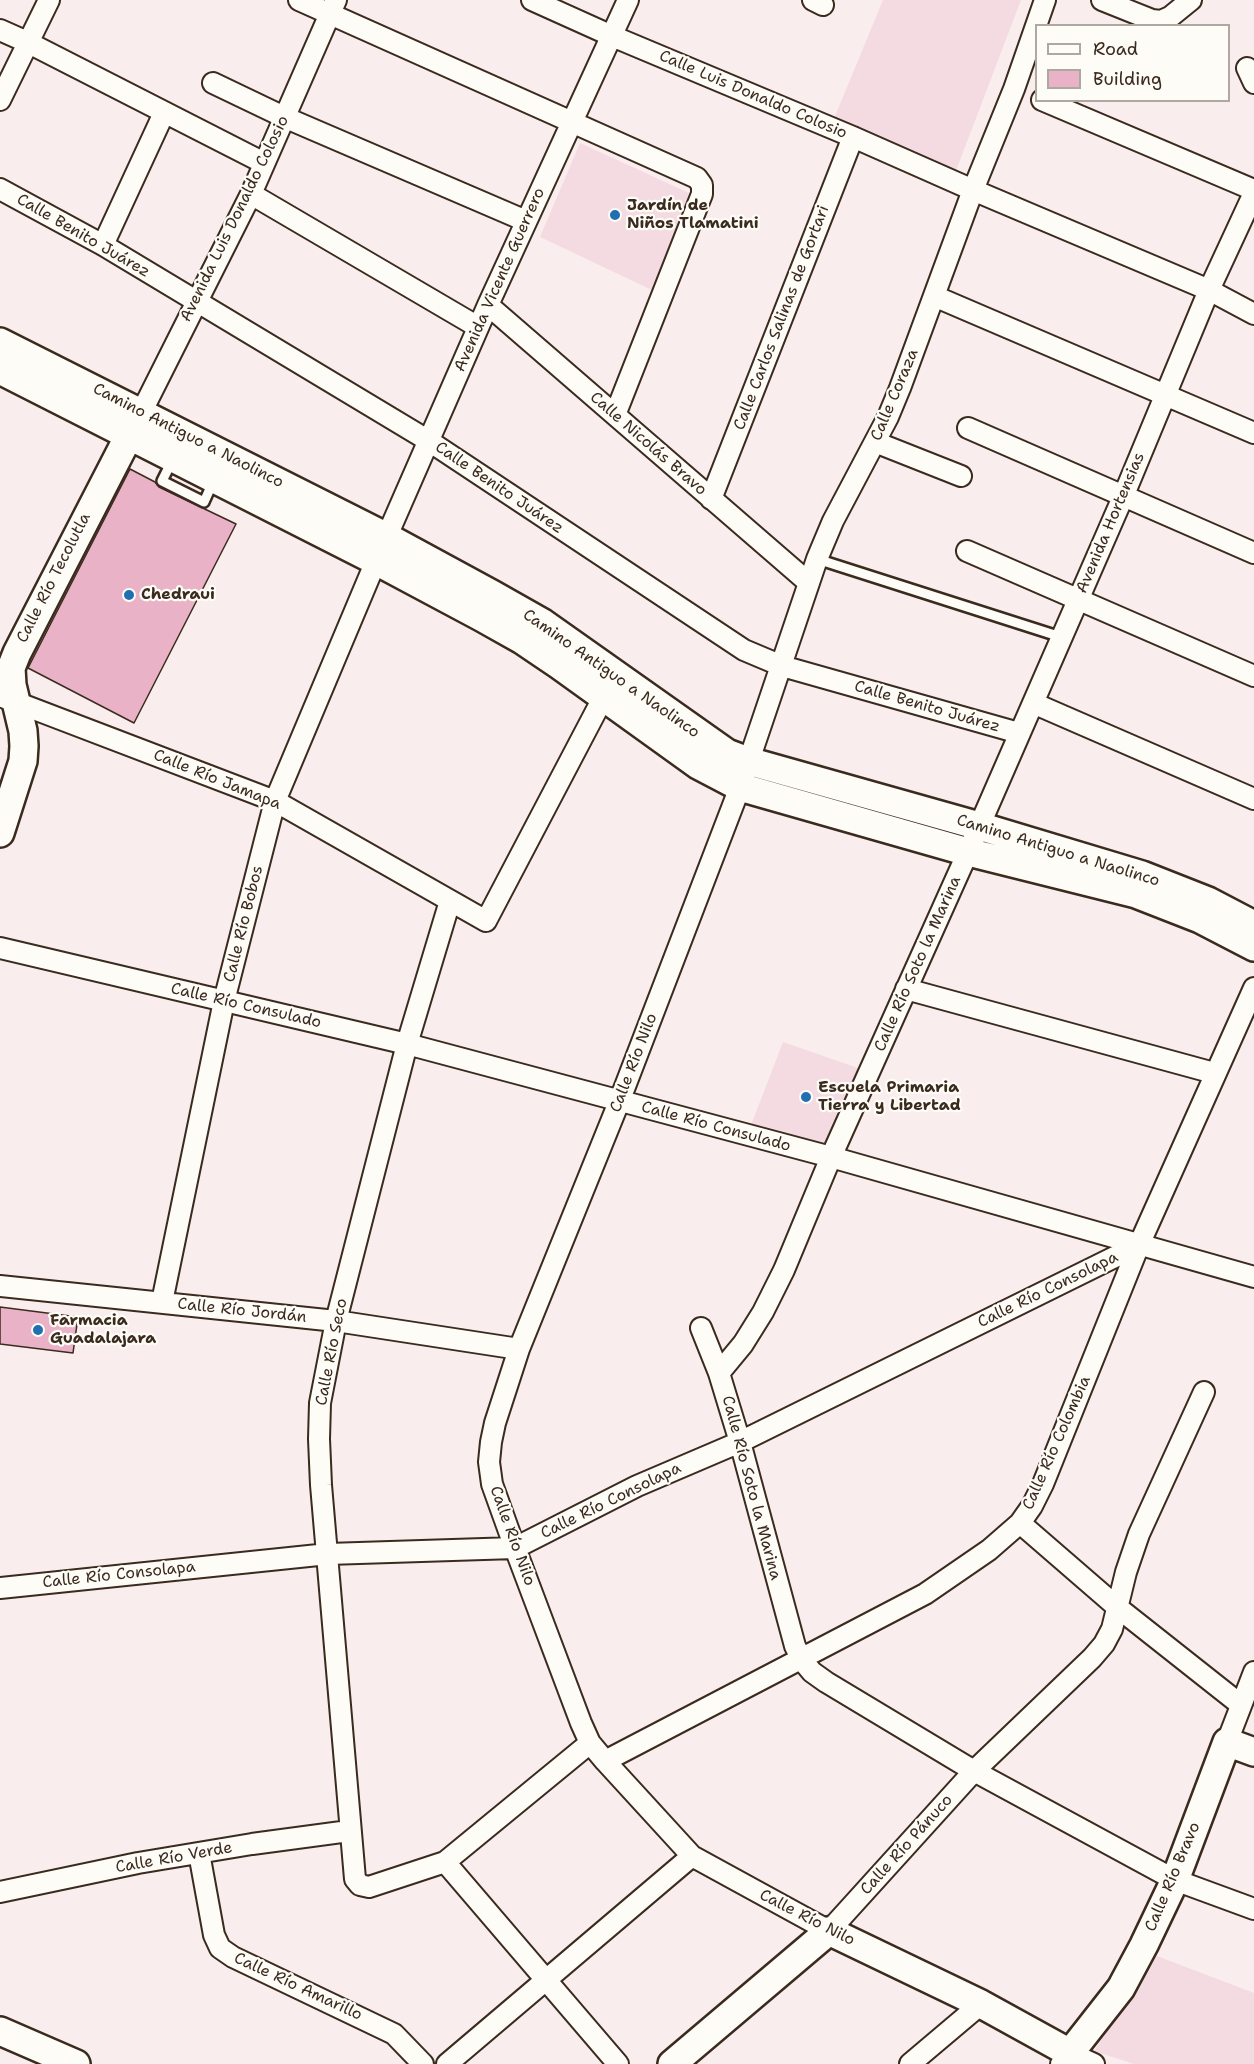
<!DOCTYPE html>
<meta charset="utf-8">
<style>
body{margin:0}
#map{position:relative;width:1254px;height:2064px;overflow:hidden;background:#f9eded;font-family:"Shantell Sans",sans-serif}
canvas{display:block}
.legend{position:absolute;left:1035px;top:24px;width:195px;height:78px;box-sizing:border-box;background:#fdfcf7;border:2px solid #afa8a0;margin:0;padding:8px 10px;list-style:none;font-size:18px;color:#3b2a1e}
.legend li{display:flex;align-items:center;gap:12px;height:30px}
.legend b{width:30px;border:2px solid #afa8a0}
</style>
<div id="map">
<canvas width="1254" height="2064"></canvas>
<ul class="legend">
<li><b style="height:8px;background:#fdfcf7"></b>Road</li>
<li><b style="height:16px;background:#e9b2c7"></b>Building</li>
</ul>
</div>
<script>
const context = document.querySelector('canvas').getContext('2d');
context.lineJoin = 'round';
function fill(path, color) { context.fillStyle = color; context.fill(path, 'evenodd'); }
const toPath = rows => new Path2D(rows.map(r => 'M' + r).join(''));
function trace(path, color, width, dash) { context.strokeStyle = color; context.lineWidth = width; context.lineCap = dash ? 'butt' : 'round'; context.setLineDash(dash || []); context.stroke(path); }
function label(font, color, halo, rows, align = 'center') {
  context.font = font + ' "Shantell Sans",sans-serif'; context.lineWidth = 4.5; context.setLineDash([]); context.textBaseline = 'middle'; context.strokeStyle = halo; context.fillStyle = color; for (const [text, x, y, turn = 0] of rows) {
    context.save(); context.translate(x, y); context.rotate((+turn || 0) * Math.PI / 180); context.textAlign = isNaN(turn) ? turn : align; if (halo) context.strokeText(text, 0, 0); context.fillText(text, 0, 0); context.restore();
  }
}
fill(toPath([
 [883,0,1021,0,954,176,833,121],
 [580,143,689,193,654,291,540,237],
 [783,1042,861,1069,829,1148,751,1125],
 [1157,1956,1254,1993,1254,2064,1134,2064,1094,2051]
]), '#f4dbe2');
const building = toPath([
 [130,469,155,482,159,487,236,524,134,723,28,668,130,469],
 [0,1307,78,1317,73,1353,0,1344,0,1307]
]);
fill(building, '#e9b2c7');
trace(building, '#3b2a1e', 1.5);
const service = toPath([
 [172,461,162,481,204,502,213,482],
 [817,559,1061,637]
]);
const minor = toPath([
 [299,0,697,178,702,185,702,194,615,415],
 [532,0,612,36,853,137,973,190,1209,290,1254,314],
 [813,0,823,5],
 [1045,0,1014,89,973,190,900,388,888,417,833,521,817,559,740,787,619,1102,519,1349,495,1423,491,1442,489,1462,492,1484,515,1548,581,1723,590,1743,605,1761,692,1856,829,1931,974,1771,1092,1658,1104,1644,1112,1629,1126,1572,1139,1534,1204,1392],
 [1102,0,1152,20,1161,21,1170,17,1191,0],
 [0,30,27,42,264,163],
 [1247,68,1254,83],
 [213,83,284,117,526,221],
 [0,100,49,0],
 [1042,100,1254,190],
 [0,189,103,245,429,441,744,650,782,666,1019,733],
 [251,194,478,327],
 [103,245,164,113],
 [934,296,1254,433],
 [488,305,809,583],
 [141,413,251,194,336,0],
 [968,428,1254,553],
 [875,442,961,476],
 [711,499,853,137],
 [967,551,1254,676],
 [0,696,275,801,486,921,603,698],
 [1033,703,1254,799],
 [450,901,407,1044,336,1321,320,1403,319,1439,321,1485,355,1879,360,1885,369,1887,445,1862,590,1743],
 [0,948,407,1044,831,1157,1254,1277],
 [906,989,1214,1073],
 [0,1286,336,1321,519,1349],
 [162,1302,224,1001,275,801,376,561,488,305,628,0],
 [701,1328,719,1373,740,1442,795,1646,802,1660,812,1672,826,1682,974,1771,1175,1880,1254,1909],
 [719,1373,743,1344,763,1312,784,1270,831,1157,968,852,1123,497,1209,290,1254,193],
 [1020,1523,1117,1607,1241,1705],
 [0,1588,328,1554,515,1548,637,1486,740,1442,1139,1245],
 [1227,1742,1254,1672],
 [605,1761,925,1594,989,1550,1020,1523,1032,1506,1043,1484,1139,1245,1254,988],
 [199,1853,214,1935,220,1948,233,1957,394,2034,423,2064],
 [445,1862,618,2064],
 [0,1892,138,1863,252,1844,349,1831],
 [447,2064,692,1856],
 [910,2064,981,2004],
 [1061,2064,1070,2053,1094,2064]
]);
const secondary = toPath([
 [0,342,387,537,492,594,543,623,727,753,748,761,979,826,1142,875,1208,901,1254,925],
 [0,370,376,561,481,617,522,640,559,665,698,765,740,787,968,852,1136,894,1200,919,1254,947],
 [0,833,23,761,24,746,23,731,12,685,11,668,17,653,137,420],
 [0,2031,76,2064],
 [672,2064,829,1931,981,2004,1070,2053,1121,1988,1144,1945,1175,1880,1227,1742,1254,1752]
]);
trace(service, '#3b2a1e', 14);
trace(minor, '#3b2a1e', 24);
trace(secondary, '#3b2a1e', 32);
trace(service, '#fdfcf7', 9);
trace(minor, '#fdfcf7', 20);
trace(secondary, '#fdfcf7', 27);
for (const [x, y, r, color] of [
 [615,215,6,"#1f6fb2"],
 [129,595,6,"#1f6fb2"],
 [806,1097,6,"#1f6fb2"],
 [38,1330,6,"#1f6fb2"]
]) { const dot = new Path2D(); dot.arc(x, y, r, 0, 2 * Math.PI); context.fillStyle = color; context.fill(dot); trace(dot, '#fdfcf7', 2); }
label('16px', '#3b2a1e', '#fdfcf7', [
 ["Calle Luis Donaldo Colosio",753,95,23],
 ["Avenida Luis Donaldo Colosio",235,219,-64],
 ["Calle Benito Juárez",83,236,30],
 ["Avenida Vicente Guerrero",500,280,-66],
 ["Calle Carlos Salinas de Gortari",782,318,-69],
 ["Calle Coraza",895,395,-67],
 ["Camino Antiguo a Naolinco",188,436,27],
 ["Calle Nicolás Bravo",648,444,41],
 ["Calle Benito Juárez",499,488,34],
 ["Avenida Hortensias",1111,523,-67],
 ["Calle Río Tecolutla",54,578,-63],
 ["Camino Antiguo a Naolinco",611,674,35],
 ["Calle Benito Juárez",927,707,16],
 ["Calle Río Jamapa",217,780,22],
 ["Camino Antiguo a Naolinco",1058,851,17],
 ["Calle Río Bobos",244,924,-76],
 ["Calle Río Soto la Marina",918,964,-66],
 ["Calle Río Consulado",246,1006,13],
 ["Calle Río Nilo",634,1063,-69],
 ["Calle Río Consulado",716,1127,15],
 ["Calle Río Consolapa",1048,1290,-26],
 ["Calle Río Jordán",242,1311,6],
 ["Calle Río Seco",332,1352,-79],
 ["Calle Río Colombia",1057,1443,-66],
 ["Calle Río Soto la Marina",751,1488,75],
 ["Calle Río Consolapa",611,1501,-26],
 ["Calle Río Nilo",512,1536,70],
 ["Calle Río Consolapa",119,1575,-6],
 ["Calle Río Pánuco",907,1845,-48],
 ["Calle Río Verde",174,1858,-10],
 ["Calle Río Bravo",1173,1877,-67],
 ["Calle Río Nilo",807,1918,27],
 ["Calle Río Amarillo",298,1987,25]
]);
label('bold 16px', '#3b2a1e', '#fdfcf7', [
 ["Jardín de",627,206],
 ["Niños Tlamatini",627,224],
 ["Chedraui",141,595],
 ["Escuela Primaria",818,1088],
 ["Tierra y Libertad",818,1106],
 ["Farmacia",50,1321],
 ["Guadalajara",50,1339]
], 'left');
</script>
